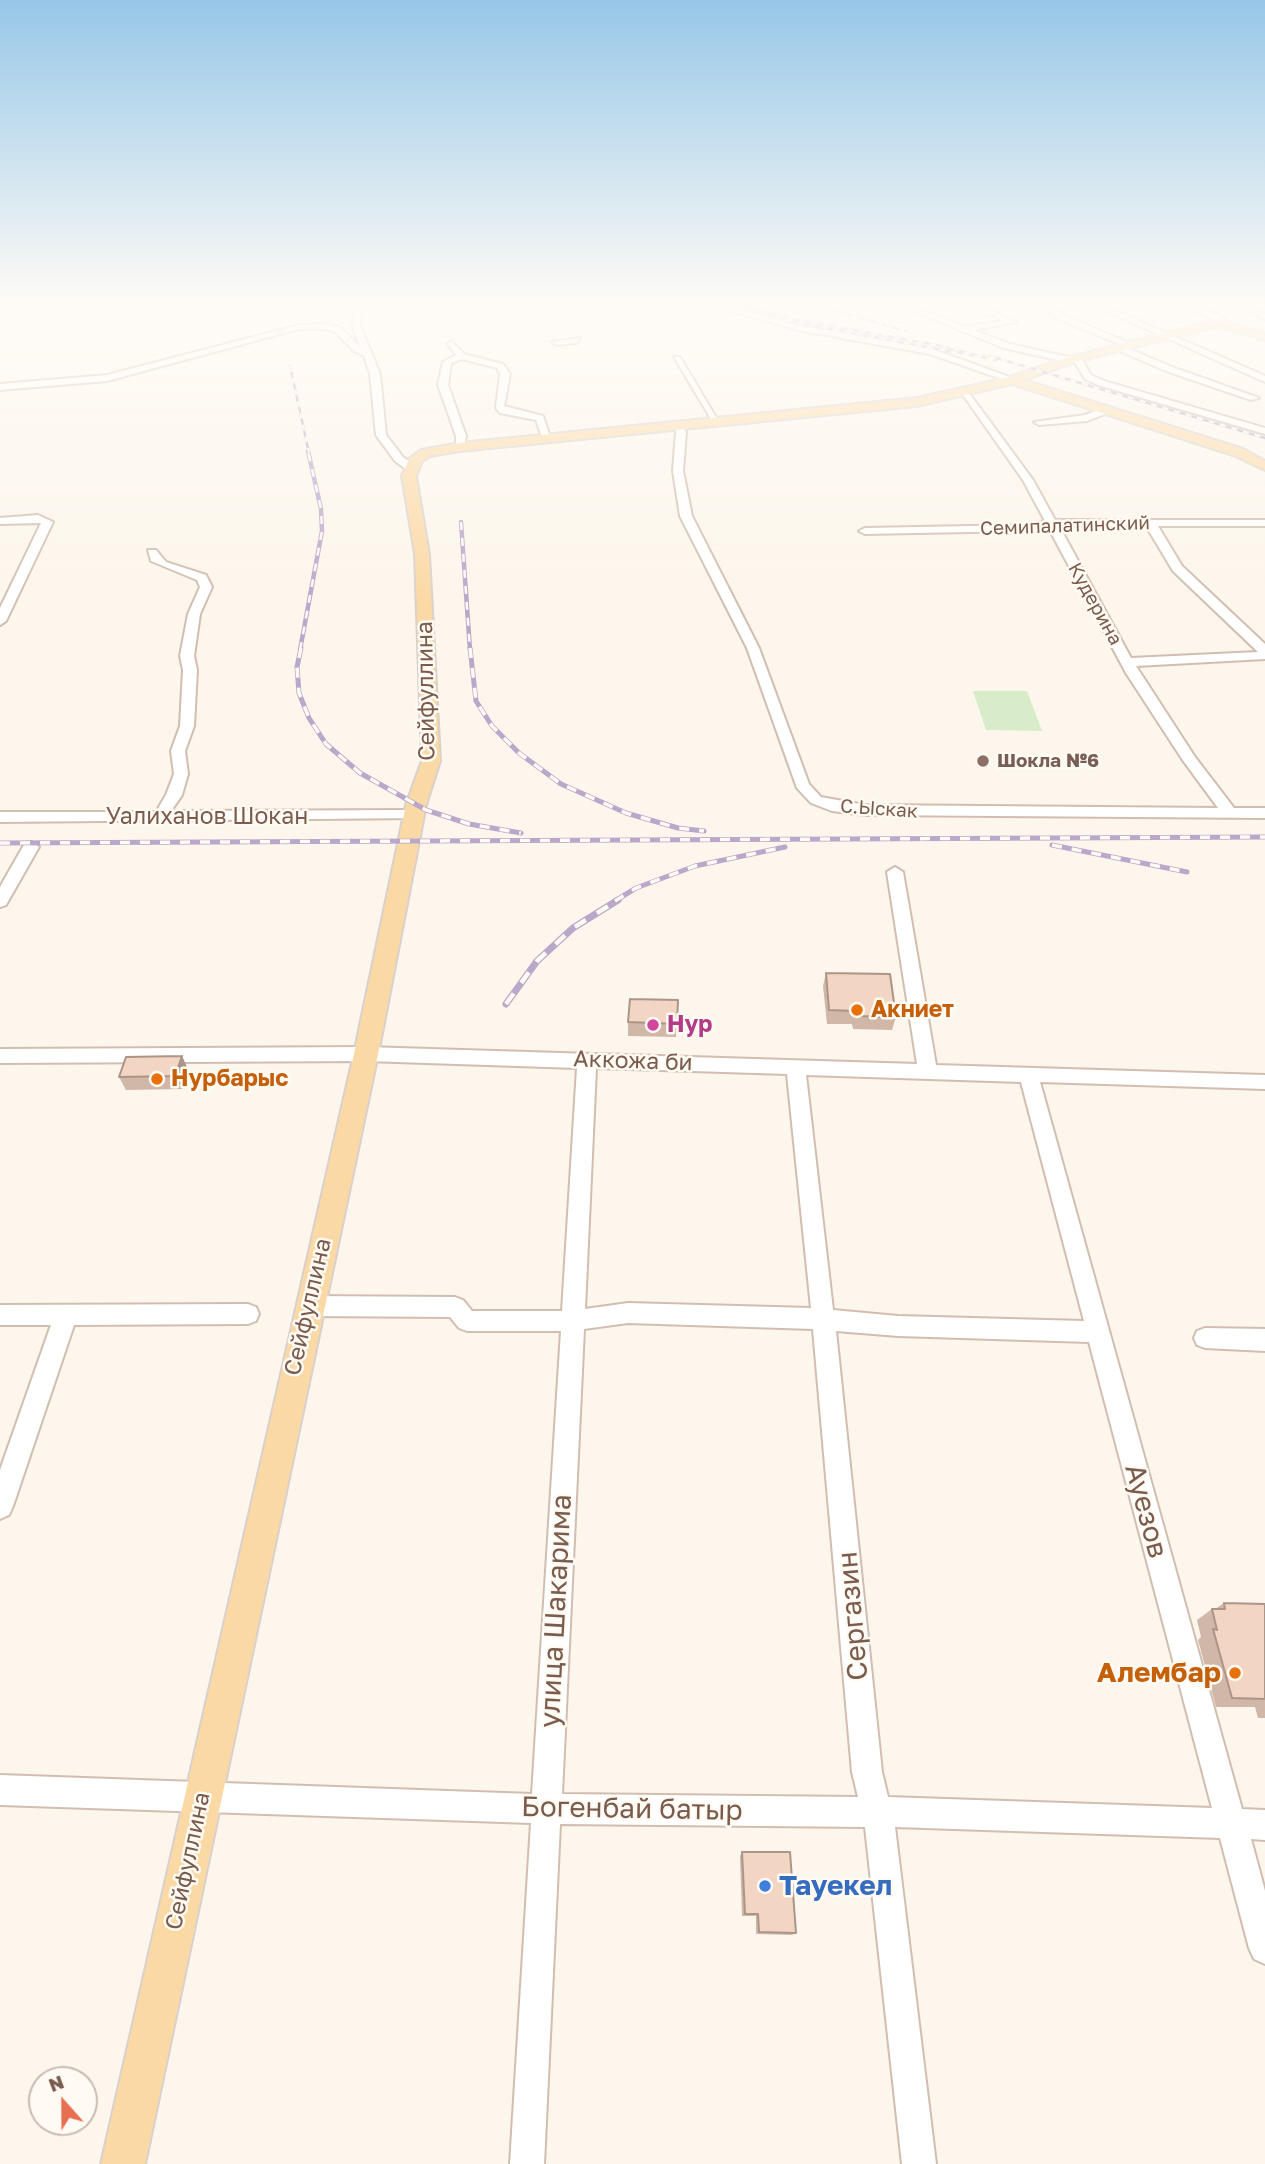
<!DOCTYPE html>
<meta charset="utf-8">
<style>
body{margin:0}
#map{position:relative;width:1265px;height:2164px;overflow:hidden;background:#fdf6ec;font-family:"Golos Text",sans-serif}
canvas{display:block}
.north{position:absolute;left:28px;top:2066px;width:70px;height:70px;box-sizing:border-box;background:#fffaf3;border:2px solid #cabbb1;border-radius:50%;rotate:339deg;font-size:19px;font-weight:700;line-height:28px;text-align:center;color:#7a5c4d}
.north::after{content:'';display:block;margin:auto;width:24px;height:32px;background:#e76f51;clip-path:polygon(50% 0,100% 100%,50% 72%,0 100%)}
</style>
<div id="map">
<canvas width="1265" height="2164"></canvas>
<div class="north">N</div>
</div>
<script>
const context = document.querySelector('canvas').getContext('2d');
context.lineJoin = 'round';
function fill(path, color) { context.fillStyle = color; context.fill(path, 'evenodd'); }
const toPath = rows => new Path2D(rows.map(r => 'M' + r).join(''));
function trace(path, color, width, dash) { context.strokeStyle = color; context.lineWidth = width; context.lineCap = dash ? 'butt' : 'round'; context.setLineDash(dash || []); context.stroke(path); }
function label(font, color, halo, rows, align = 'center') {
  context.font = font + ' "Golos Text",sans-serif'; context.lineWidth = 5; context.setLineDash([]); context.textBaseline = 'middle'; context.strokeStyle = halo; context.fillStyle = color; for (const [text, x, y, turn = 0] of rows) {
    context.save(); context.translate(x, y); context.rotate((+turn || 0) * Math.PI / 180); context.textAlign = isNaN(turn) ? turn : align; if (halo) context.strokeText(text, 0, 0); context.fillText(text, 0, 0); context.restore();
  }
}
fill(toPath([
 [973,691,1027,691,1042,731,986,730]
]), '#d8ecc9');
const minor = toPath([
 [50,299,79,299,0,307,0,303,50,299],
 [344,299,352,299,362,312,360,325,380,374,386,435,403,457,415,466,415,470,407,470,395,461,376,435,370,374,364,356,354,351,335,332,325,329,299,329,107,381,0,390,0,384,107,375,299,325,326,324,341,328,360,347,352,325,354,312,344,299],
 [689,299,701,299,803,326,932,349,1018,380,1010,382,930,354,802,331,689,299],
 [884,299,894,299,965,327,1003,321,956,299,966,299,1016,322,974,330,1010,344,1073,358,1080,356,1091,375,1104,381,1265,428,1265,434,1098,385,1085,379,1074,361,1070,363,1004,348,884,299],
 [1028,299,1037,299,1062,314,1131,344,1124,346,1056,318,1028,299],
 [1079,299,1089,299,1265,376,1265,382,1079,299],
 [1168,299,1178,299,1221,316,1230,325,1223,327,1215,320,1168,299],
 [1217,299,1227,299,1265,314,1265,319,1217,299],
 [580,338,577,343,556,345,552,342,580,338],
 [451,341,464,354,503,364,510,374,504,406,543,416,551,440,543,440,536,420,500,413,496,408,500,374,497,368,462,359,451,363,448,385,466,436,464,449,456,449,456,436,438,385,443,362,456,355,447,344,451,341],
 [1118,344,1172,367,1259,398,1251,400,1166,371,1115,349,1118,344],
 [674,357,680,357,720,424,714,424,674,357],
 [966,389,1033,480,1055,520,1265,520,1265,526,1158,526,1182,566,1265,644,1265,659,1136,666,1195,757,1234,808,1265,808,1265,818,865,815,832,811,811,803,797,788,747,648,680,516,673,471,676,432,674,424,680,424,686,432,683,471,692,516,759,648,809,784,821,797,865,805,1218,808,1182,759,1126,673,1048,527,1023,531,865,534,859,531,865,528,1023,525,1045,521,1023,480,961,392,966,389],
 [1059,526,1146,526,1173,571,1258,652,1131,658,1059,526],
 [1107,407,1110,412,1087,421,1039,425,1034,422,1085,415,1107,407],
 [38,515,53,522,6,621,0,625,0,608,41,523,0,524,0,518,38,515],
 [148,550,156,550,166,562,206,575,212,587,200,614,194,656,197,670,194,726,185,751,188,774,182,795,171,811,414,810,419,812,419,818,0,822,0,812,156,812,166,795,174,774,171,751,180,726,183,670,180,656,188,614,200,587,197,580,151,561,148,550],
 [31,842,39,847,6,905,0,907,0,887,25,843,31,842],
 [895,867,903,872,936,1065,1265,1075,1265,1089,1040,1082,1242,1809,1265,1810,1265,1840,1251,1839,1265,1891,1265,1964,1254,1959,1249,1948,1220,1838,895,1827,936,2164,902,2164,865,1827,560,1824,544,2164,510,2164,531,1823,0,1805,0,1775,532,1794,561,1331,467,1331,459,1328,450,1317,308,1316,300,1313,297,1306,300,1299,308,1296,455,1297,463,1300,472,1311,562,1311,577,1068,366,1061,0,1063,0,1049,366,1047,917,1064,887,872,895,867],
 [596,1068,787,1074,811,1308,628,1303,585,1309,596,1068],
 [806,1075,1021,1082,1084,1321,898,1316,833,1310,806,1075],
 [628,1323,813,1329,852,1772,858,1797,562,1794,584,1329,628,1323],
 [836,1331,898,1336,1089,1342,1212,1808,888,1797,882,1772,836,1331],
 [248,1304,256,1307,259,1314,256,1321,248,1324,74,1325,13,1506,9,1515,0,1519,0,1470,51,1325,0,1325,0,1305,248,1304],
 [1205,1328,1265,1329,1265,1351,1205,1348,1197,1345,1194,1338,1197,1331,1205,1328]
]);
const major = toPath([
 [1226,322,1265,334,1265,340,1225,328,1206,329,1074,362,1024,380,1243,449,1265,461,1265,470,1233,455,1012,384,917,406,460,451,430,456,422,461,416,476,429,554,440,761,426,805,378,1054,145,2164,101,2164,354,1054,406,805,422,761,415,554,402,476,409,459,421,450,460,443,917,398,1010,377,1066,358,1206,323,1226,322]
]);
trace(minor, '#d1beb0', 4);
trace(major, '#dad1cd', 4);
fill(minor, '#fff');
fill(major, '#fbd9a5');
const railFar3 = toPath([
 [717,299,794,322,996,360,936,345,798,320,725,299],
 [795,299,906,331],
 [990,356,1265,438],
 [290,366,309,453]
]);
const railFar2 = toPath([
 [461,522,470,650],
 [300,650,322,531,321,509,308,451]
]);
const railFar1 = toPath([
 [301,648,297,667,299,693,309,718,326,744,360,773,426,810,469,824,521,833],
 [470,648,476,701,492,726,519,753,561,784,626,813,678,828,704,831],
 [0,843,1265,837],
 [1052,845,1187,872],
 [615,901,636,888,695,866,785,847]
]);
const rail = toPath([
 [506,1004,537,961,573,928,618,900]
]);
trace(railFar3, '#b9a8c9', 2.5);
trace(railFar2, '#b9a8c9', 4.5);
trace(railFar1, '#b9a8c9', 5);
trace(rail, '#b9a8c9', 7);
trace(railFar3, '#fffaf3', 2, [6]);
trace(railFar2, '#fffaf3', 2.5, [8]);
trace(railFar1, '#fffaf3', 3.5, [10]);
trace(rail, '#fffaf3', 4.5, [13]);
fill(toPath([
 [826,973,896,1017,892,1030,853,1029,852,1024,827,1024,823,986],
 [678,1000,676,1037,628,1036,628,1022],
 [188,1069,182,1089,126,1090,119,1077],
 [1224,1603,1265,1604,1265,1718,1258,1718,1255,1707,1216,1707,1198,1640,1201,1637,1197,1620,1212,1609,1215,1609],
 [742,1852,796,1933,792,1935,756,1934,756,1916,742,1916,740,1856]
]), '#d1b7a8');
fill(toPath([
 [182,1056,188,1069,182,1089,175,1076]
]), '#aa9588');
const building = toPath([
 [826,973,890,974,896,1017,856,1016,855,1011,829,1010,826,973],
 [630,999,678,1000,677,1024,628,1022,630,999],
 [182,1056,175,1076,119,1077,126,1057,182,1056],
 [1224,1603,1265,1604,1265,1699,1232,1698,1213,1629,1217,1630,1212,1609,1225,1609,1224,1603],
 [742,1852,790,1852,796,1933,759,1932,758,1914,745,1914,742,1852]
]);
fill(building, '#f3d5c3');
trace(building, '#aa9588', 2);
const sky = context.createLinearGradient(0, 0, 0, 602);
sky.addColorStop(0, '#97c7e8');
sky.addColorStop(0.5, '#fefbf6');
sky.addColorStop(1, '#fefbf600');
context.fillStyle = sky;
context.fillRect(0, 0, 1265, 602);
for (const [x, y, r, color] of [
 [983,761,7,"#8d6e63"],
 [857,1010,7,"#e8710a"],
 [653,1025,7,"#d1479c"],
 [157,1079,7,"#e8710a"],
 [1235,1673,7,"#e8710a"],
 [765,1886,7,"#3f7fe0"]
]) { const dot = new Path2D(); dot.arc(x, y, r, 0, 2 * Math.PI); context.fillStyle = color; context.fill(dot); trace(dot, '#fffaf3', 2.5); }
label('19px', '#7a5c4d', '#fffaf3', [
 ["Семипалатинский",1065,526,-2],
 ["Кудерина",1095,604,61],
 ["С.Ыскак",879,809,4]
]);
label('bold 19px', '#785e54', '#fffaf3', [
 ["Шокла №6",997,761]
], 'left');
label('23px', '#7a5c4d', '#fffaf3', [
 ["Сейфуллина",426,691,-91],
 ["Уалиханов Шокан",207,817],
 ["Аккожа би",633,1061,2],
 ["Сейфуллина",308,1307,-77],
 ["Сейфуллина",188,1861,-78]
]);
label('bold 23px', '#c56008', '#fffaf3', [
 ["Акниет",871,1010],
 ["Нурбарыс",171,1079]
], 'left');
label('bold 23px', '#b23c85', '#fffaf3', [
 ["Нур",667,1025]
], 'left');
label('28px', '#7a5c4d', '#fffaf3', [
 ["Ауезов",1146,1511,75],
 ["улица Шакарима",556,1611,-87],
 ["Сергазин",853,1616,-95],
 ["Богенбай батыр",632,1809,1]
]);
label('bold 28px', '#c56008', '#fffaf3', [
 ["Алембар",1221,1673]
], 'right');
label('bold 28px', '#366cbe', '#fffaf3', [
 ["Тауекел",779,1886]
], 'left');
</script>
